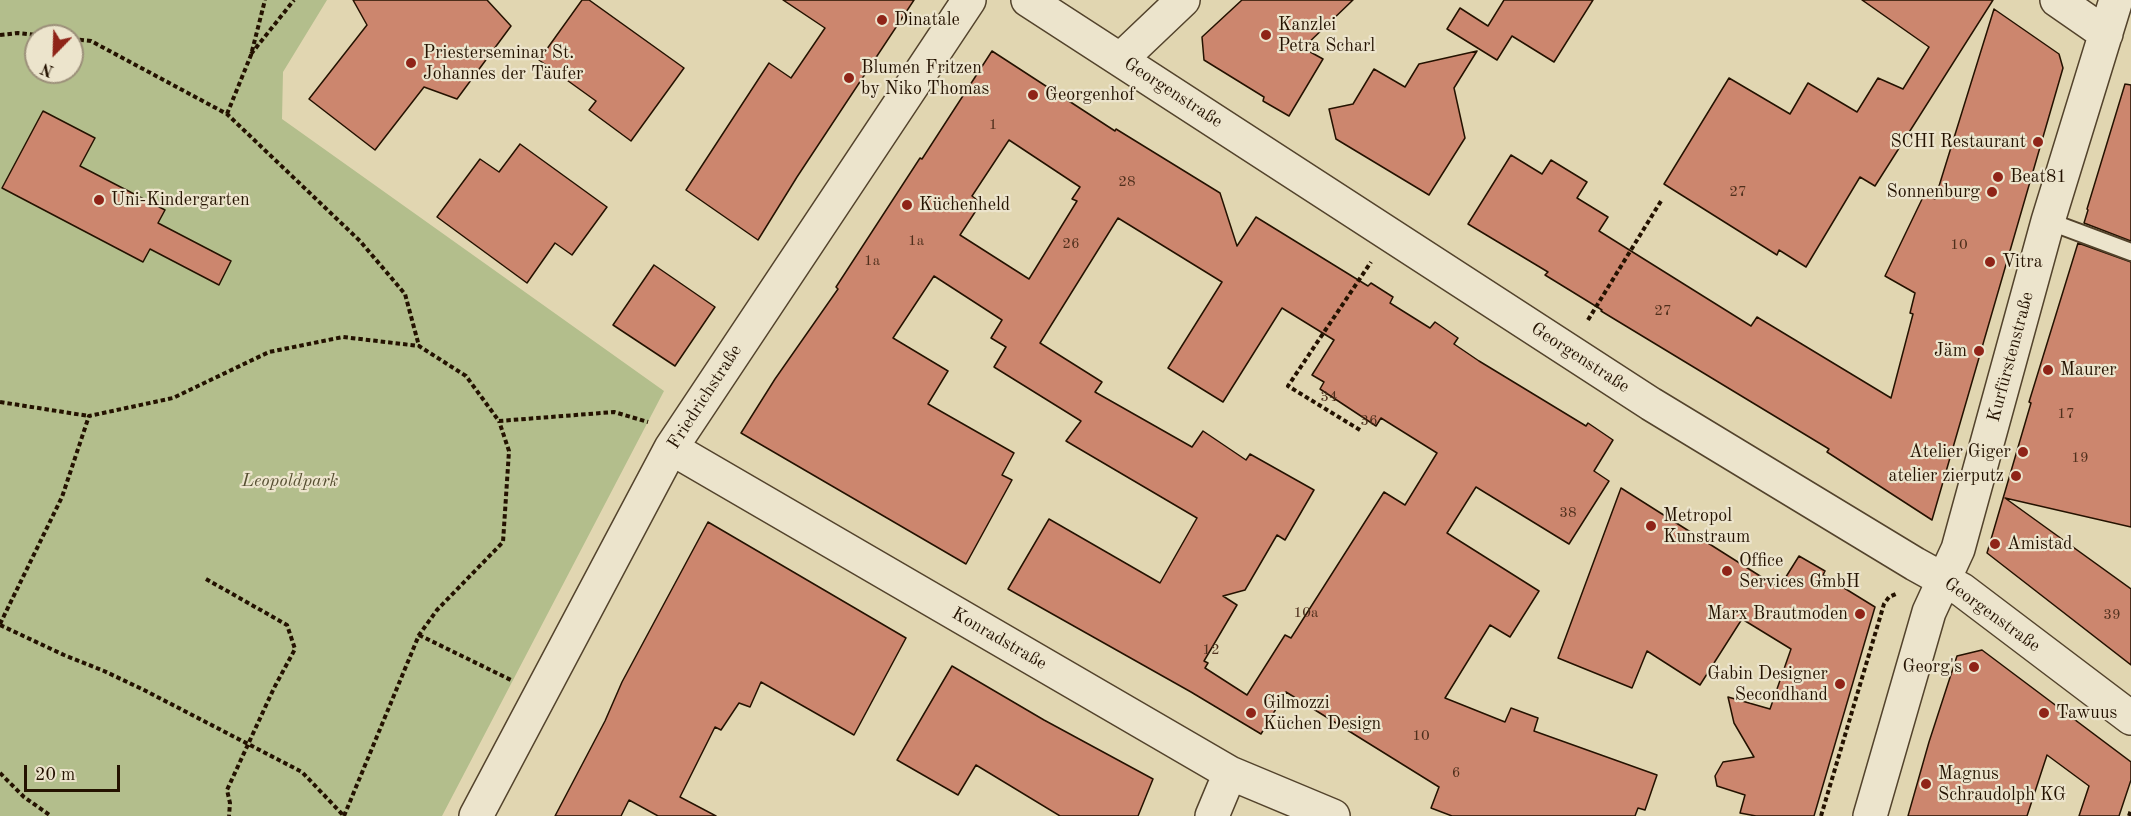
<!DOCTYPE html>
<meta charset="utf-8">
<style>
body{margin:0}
#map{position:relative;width:2131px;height:816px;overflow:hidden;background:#e1d6b1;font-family:"Old Standard TT",serif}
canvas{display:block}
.north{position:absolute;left:24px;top:24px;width:60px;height:60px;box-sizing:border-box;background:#ece4cc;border:2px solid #9c907a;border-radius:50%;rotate:203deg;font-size:16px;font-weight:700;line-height:24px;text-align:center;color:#241200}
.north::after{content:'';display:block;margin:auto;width:21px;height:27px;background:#8f2418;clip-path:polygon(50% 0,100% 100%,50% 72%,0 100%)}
.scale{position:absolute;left:24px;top:765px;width:96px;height:27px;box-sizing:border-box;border:3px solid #241200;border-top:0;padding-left:8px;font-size:18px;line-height:21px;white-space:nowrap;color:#241200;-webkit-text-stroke:4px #ece4cc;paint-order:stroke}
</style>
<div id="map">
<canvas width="2131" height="816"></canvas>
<div class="north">N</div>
<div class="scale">20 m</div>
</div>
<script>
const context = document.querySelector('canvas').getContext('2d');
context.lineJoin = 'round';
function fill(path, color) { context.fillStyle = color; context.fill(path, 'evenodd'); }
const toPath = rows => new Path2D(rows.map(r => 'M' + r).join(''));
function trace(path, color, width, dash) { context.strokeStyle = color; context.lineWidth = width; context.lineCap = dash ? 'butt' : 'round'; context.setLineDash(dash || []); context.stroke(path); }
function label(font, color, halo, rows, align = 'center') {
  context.font = font + ' "Old Standard TT",serif'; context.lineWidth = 4.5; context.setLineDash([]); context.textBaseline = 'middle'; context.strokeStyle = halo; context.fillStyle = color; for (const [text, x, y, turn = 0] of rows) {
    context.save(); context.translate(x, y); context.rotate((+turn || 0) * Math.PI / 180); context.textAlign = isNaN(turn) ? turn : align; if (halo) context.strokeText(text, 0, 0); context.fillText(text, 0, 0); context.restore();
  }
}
fill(toPath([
 [0,0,327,0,283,72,282,119,664,391,442,816,0,816],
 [36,36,72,36,72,72,36,72]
]), '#b3be8c');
const building = toPath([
 [353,0,487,0,511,26,457,99,424,87,375,150,309,99,367,25,353,0],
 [582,0,589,0,684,68,631,141,589,110,596,101,539,60,582,0],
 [783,0,914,0,797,177,758,240,686,190,769,63,791,78,825,28,783,0],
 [1242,0,1353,0,1303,48,1323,59,1289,116,1263,101,1264,97,1204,60,1202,37,1242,0],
 [1504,0,1593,0,1554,62,1512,36,1497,60,1447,29,1460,8,1488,26,1504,0],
 [1862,0,1993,0,1875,186,1860,177,1806,267,1779,250,1777,255,1664,184,1729,78,1790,114,1808,83,1857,112,1878,78,1903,89,1929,47,1862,0],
 [1994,9,2059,54,2063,68,1932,520,1827,452,1829,449,1601,311,1602,310,1545,275,1548,272,1468,224,1511,155,1542,174,1551,160,1587,182,1577,198,1608,217,1599,231,1751,326,1757,317,1891,398,1913,314,1910,313,1915,293,1885,276,1925,193,1935,199,1994,9],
 [992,51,1115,131,1116,129,1220,193,1237,246,1256,217,1368,286,1371,283,1393,297,1390,303,1430,328,1435,322,1458,338,1454,344,1479,361,1586,426,1588,423,1613,440,1594,471,1609,481,1569,544,1476,487,1447,533,1539,591,1510,637,1490,625,1445,698,1505,722,1511,708,1538,718,1534,731,1657,775,1645,810,1638,808,1635,816,1452,816,1431,808,1439,787,1286,692,1261,734,1191,692,1008,589,1049,519,1160,583,1197,518,1066,441,1081,421,994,367,1006,347,991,338,1002,320,934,276,893,338,948,371,928,404,1014,453,1002,475,1012,480,966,564,741,433,775,379,838,289,836,287,920,158,922,159,992,51],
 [1009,140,1080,187,1072,199,1077,201,1029,279,960,235,981,203,972,196,1009,140],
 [1118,218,1222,282,1168,368,1223,402,1282,308,1334,340,1312,375,1324,382,1320,389,1376,426,1381,418,1437,453,1405,505,1384,492,1291,638,1285,635,1247,695,1205,668,1208,663,1204,661,1237,605,1223,596,1245,590,1277,535,1285,540,1314,490,1250,454,1246,460,1203,431,1192,447,1095,392,1102,382,1040,343,1118,218],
 [1477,51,1454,88,1465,138,1429,195,1336,139,1329,109,1353,104,1374,69,1405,87,1419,64,1477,51],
 [2125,84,2131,85,2131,241,2084,223,2088,210,2087,209,2125,84],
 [43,111,95,138,80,166,165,210,158,223,231,261,219,285,150,249,143,262,2,188,43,111],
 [520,144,607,207,572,255,555,243,527,283,437,217,480,159,499,172,520,144],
 [2078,243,2131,262,2131,527,2005,498,2131,589,2131,665,1987,553,2031,403,2029,402,2078,243],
 [654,265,715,307,675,366,613,325,654,265],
 [1621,488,1779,588,1799,556,1825,571,1823,575,1875,607,1814,816,1756,816,1740,813,1745,795,1717,786,1715,776,1723,762,1754,757,1734,723,1728,697,1770,709,1791,649,1742,619,1700,685,1647,651,1632,688,1558,658,1621,488],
 [708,522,906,638,854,735,761,682,750,707,739,703,721,730,715,727,680,797,716,816,658,816,629,800,621,816,555,816,605,721,622,682,708,522],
 [1982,650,2131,762,2131,780,2119,816,2079,816,2089,786,2047,755,2027,816,1908,816,1929,742,1957,656,1982,650],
 [952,666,1044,720,1153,779,1138,816,1060,816,976,765,958,795,897,760,952,666]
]);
fill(building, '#cc866e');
trace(building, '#241200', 1.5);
const service = toPath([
 [2048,221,2131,252]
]);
const minor = toPath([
 [1028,0,1651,404,1915,564,1962,590,2131,718],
 [2057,0,2106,34],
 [1121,59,1183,0],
 [671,448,1230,773,1333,816],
 [476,816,671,448,969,0],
 [1212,816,1230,773],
 [1870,816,1929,612,1958,549,2048,221,2116,0]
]);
trace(service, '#53432c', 20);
trace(minor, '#53432c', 36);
trace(toPath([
 [0,35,18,33,45,36],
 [72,39,91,41,227,114,360,241,405,294,419,346],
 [251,54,294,0],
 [227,114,251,55,265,0],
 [1588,320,1661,201],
 [0,402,89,416],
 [1360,430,1288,386,1371,262],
 [206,579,287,625,295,649,274,688,227,790,230,803,229,816],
 [0,624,62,497,89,416,173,398,269,352,343,337,419,346,466,376,499,421,614,412,648,422],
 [0,625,64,655,104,671,144,690,302,772,344,816],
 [419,635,513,681],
 [0,773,24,797,51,816],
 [344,816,419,635,437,610,503,542,509,451,499,421],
 [1821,816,1884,604,1889,597,1898,593],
 [2129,816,2131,810]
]), '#241200', 4, [4.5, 3]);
trace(service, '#ece4cc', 16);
trace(minor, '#ece4cc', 33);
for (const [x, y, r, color] of [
 [882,20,6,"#8f2418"],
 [1266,35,6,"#8f2418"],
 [411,63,6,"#8f2418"],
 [849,78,6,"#8f2418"],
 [1033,95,6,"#8f2418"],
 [2038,142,6,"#8f2418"],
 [1998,177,6,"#8f2418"],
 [1992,192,6,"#8f2418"],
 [99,200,6,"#8f2418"],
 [907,205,6,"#8f2418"],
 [1990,262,6,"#8f2418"],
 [1979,351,6,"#8f2418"],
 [2048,370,6,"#8f2418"],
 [2023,452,6,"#8f2418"],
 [2016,476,6,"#8f2418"],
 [1651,526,6,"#8f2418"],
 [1995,544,6,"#8f2418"],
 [1727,571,6,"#8f2418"],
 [1860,614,6,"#8f2418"],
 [1974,667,6,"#8f2418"],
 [1840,684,6,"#8f2418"],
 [1251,713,6,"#8f2418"],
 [2044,713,6,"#8f2418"],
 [1926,784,6,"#8f2418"]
]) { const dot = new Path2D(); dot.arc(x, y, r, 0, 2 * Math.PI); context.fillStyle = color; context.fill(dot); trace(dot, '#ece4cc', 2); }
label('15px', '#4e2f1c', null, [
 ["1",993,125],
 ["28",1127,182],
 ["27",1738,192],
 ["1a",916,241],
 ["26",1071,244],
 ["10",1959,245],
 ["1a",872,261],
 ["27",1663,311],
 ["34",1329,397],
 ["17",2066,414],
 ["36",1369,421],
 ["19",2080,458],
 ["38",1568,513],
 ["10a",1306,613],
 ["39",2112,615],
 ["12",1211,650],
 ["10",1421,736],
 ["6",1456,773]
]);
label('18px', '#241200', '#ece4cc', [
 ["Dinatale",894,20],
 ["Kanzlei",1278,25],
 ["Petra Scharl",1278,46],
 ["Priesterseminar St.",423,53],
 ["Johannes der Täufer",423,74],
 ["Blumen Fritzen",861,68],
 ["by Niko Thomas",861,89],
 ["Georgenhof",1045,95],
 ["SCHI Restaurant",2026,142,"right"],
 ["Beat81",2010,177],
 ["Sonnenburg",1980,192,"right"],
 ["Uni-Kindergarten",111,200],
 ["Küchenheld",919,205],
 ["Vitra",2002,262],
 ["Jäm",1967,351,"right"],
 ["Maurer",2060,370],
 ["Atelier Giger",2011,452,"right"],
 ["atelier zierputz",2004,476,"right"],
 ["Metropol",1663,516],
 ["Kunstraum",1663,537],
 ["Amistad",2007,544],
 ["Office",1739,561],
 ["Services GmbH",1739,582],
 ["Marx Brautmoden",1848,614,"right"],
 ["Georg's",1962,667,"right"],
 ["Gabin Designer",1828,674,"right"],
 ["Secondhand",1828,695,"right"],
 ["Gilmozzi",1263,703],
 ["Küchen Design",1263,724],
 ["Tawuus",2056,713],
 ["Magnus",1938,774],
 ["Schraudolph KG",1938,795]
], 'left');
label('18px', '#241200', '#ece4cc', [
 ["Georgenstraße",1173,93,33],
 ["Kurfürstenstraße",2011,357,-75],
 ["Georgenstraße",1580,358,33],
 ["Friedrichstraße",705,397,-57],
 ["Georgenstraße",1992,615,36],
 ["Konradstraße",999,639,30]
]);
label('italic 18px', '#564e31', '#ece4cc', [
 ["Leopoldpark",290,481]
]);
</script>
